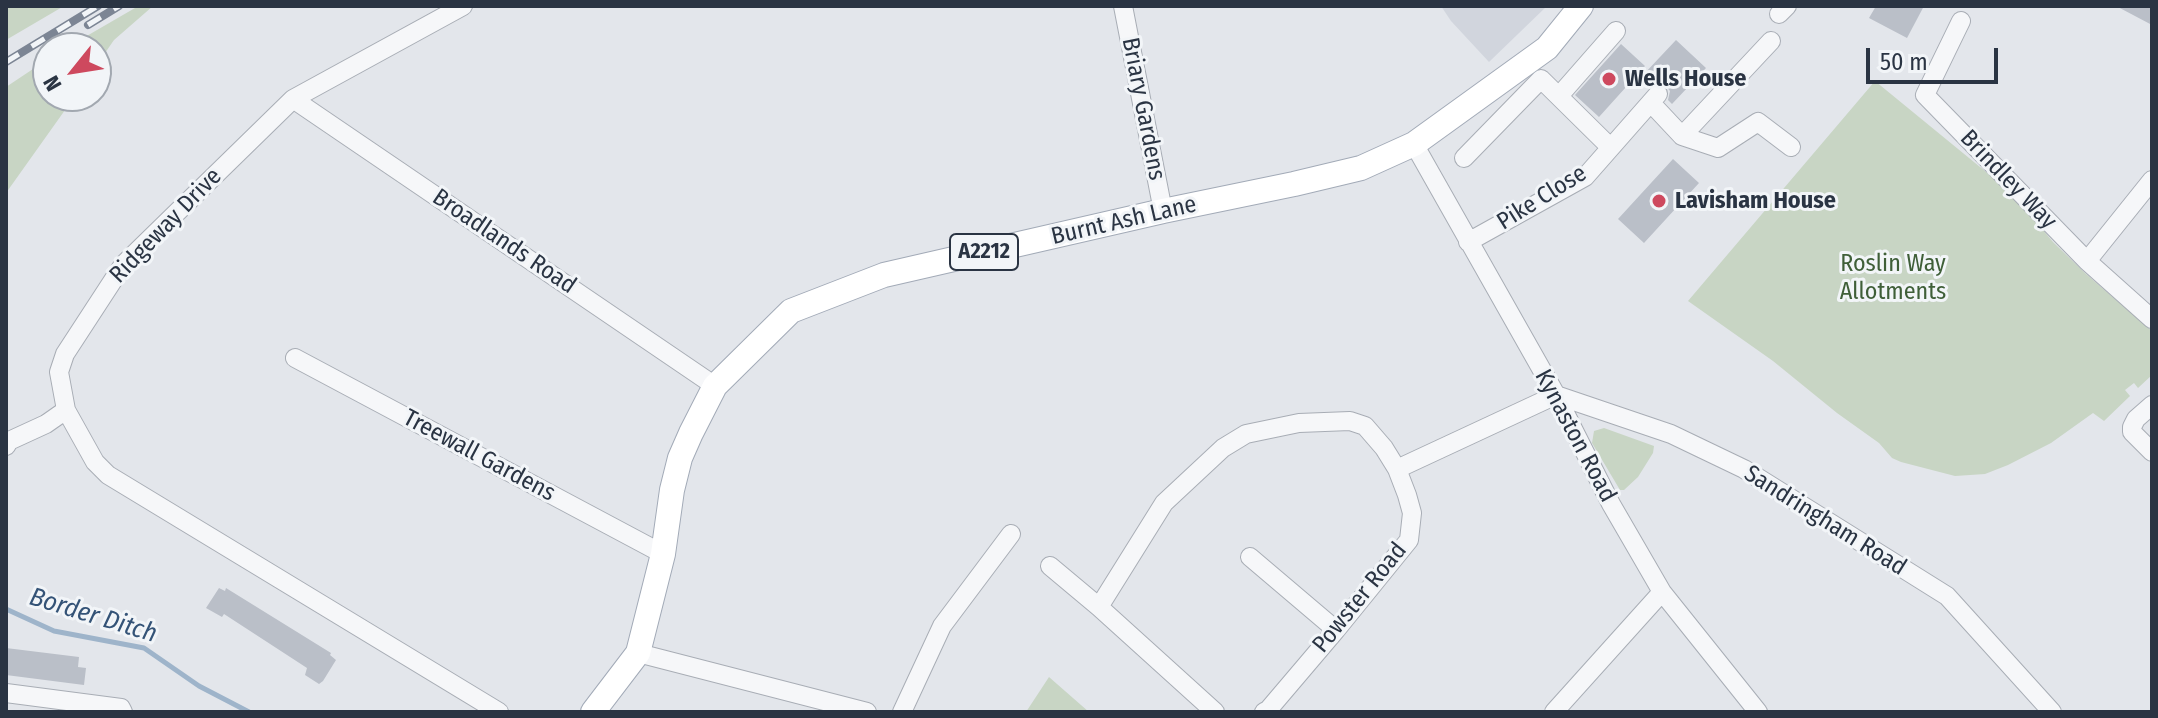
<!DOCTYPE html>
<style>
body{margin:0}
#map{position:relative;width:2158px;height:718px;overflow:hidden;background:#e3e6eb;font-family:"Fira Sans Condensed",sans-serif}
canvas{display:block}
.frame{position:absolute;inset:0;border:8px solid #2a3443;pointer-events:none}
.north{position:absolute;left:32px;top:32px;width:80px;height:80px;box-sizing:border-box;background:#f2f5f8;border:2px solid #a2a8b0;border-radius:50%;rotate:240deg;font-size:22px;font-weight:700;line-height:32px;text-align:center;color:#2a3443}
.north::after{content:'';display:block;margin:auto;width:28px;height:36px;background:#ce495e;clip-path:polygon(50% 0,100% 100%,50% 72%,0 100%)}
.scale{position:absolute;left:1866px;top:48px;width:132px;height:36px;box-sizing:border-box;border:4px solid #2a3443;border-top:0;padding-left:10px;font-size:24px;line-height:28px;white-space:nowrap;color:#2a3443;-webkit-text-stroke:6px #f2f5f8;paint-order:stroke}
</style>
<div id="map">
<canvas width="2158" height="718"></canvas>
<div class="frame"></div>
<div class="north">N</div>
<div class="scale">50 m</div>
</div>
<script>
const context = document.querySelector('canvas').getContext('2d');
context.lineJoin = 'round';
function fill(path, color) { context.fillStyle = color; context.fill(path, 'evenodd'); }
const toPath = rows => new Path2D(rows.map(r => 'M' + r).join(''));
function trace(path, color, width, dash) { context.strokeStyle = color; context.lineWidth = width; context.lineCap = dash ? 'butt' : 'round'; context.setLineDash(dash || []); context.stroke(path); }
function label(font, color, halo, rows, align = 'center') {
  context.font = font + ' "Fira Sans Condensed",sans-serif'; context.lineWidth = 6; context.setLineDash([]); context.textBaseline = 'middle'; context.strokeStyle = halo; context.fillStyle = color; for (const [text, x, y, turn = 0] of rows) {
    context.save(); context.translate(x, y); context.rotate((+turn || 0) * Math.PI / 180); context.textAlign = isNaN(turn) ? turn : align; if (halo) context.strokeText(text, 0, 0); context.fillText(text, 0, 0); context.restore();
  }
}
fill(toPath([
 [1441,6,1547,6,1489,62,1451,21]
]), '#d1d5dd');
fill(toPath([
 [6,6,64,6,6,40],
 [135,6,153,6,114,40,96,66,96,48,66,48,135,8],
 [48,59,48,96,75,96,6,193,6,87],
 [1875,81,2013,194,2053,242,2086,274,2152,331,2152,375,2138,388,2134,383,2125,390,2130,396,2104,421,2093,413,2051,443,2008,465,1985,474,1955,476,1901,462,1892,458,1879,443,1837,413,1773,361,1688,301],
 [1604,428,1654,446,1653,453,1638,477,1624,490,1620,490,1592,443,1594,431],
 [1049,677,1089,712,1026,712]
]), '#c8d5c4');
trace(toPath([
 [6,609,54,631,144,648,199,686,249,712]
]), '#9eb4ca', 5);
fill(toPath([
 [1876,6,1924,6,1907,38,1869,18],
 [2116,6,2152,6,2152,25],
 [1676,40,1706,68,1672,104,1668,100,1670,91,1666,86,1660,82,1652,84,1644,74],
 [1621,44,1645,66,1599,117,1575,95],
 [1673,159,1699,183,1644,243,1618,219],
 [219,588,225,591,226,588,331,653,330,655,336,660,323,681,319,684,305,675,307,668,224,614,222,617,206,608],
 [6,648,79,657,78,667,86,668,84,685,6,675]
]), '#babfc8');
const minor = toPath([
 [463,6,293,99,123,265,65,354,59,372,66,410,95,462,108,475,499,712],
 [1123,6,1163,211],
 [1779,14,1787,6],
 [1961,21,1925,95,2087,261,2152,319],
 [1559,96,1616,31],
 [293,99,715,386],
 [1651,103,1682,136,1771,41],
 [1682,136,1718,148,1758,122,1791,147],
 [1414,144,1556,395,1611,504,1662,592,1758,712],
 [1464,158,1541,79,1610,147],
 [1468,242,1585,177,1658,94],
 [2087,261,2152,180],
 [295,358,663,554],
 [1556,395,1671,434,1744,469,1947,596,2052,712],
 [2152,405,2136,419,2132,427,2132,432,2152,452],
 [6,446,9,441,46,424,66,410],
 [1397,469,1556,395],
 [1250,557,1336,630],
 [1050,566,1099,607,1215,712],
 [1099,607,1164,503,1223,448,1246,434,1299,423,1350,421,1365,426,1384,448,1397,469,1407,495,1412,513,1409,540,1336,630,1268,710,1264,712],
 [638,653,867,712],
 [6,693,121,708,123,712],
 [902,712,942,626,1011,534],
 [1554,712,1662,592]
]);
const major = toPath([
 [593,712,638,653,663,554,672,490,680,458,691,433,715,386,791,311,884,275,1163,211,1294,184,1361,168,1414,144,1547,48,1581,6]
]);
trace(minor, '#a8adb5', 20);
trace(major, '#a2aab7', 26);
trace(minor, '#f6f7f9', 18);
trace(major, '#fff', 24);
const rail = toPath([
 [88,25,119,6],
 [6,62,98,6]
]);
trace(rail, '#7c8594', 8);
trace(rail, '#f2f5f8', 5, [15]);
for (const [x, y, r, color] of [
 [1609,79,8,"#ce495e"],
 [1659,201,8,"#ce495e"]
]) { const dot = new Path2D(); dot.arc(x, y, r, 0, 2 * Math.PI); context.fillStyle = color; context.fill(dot); trace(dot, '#f2f5f8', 3); }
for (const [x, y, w] of [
 [984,252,68]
]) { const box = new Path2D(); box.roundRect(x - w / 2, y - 18, w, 36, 6); context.fillStyle = '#f2f5f8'; context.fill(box); trace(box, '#2a3443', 2); }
label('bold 22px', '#2a3443', null, [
 ["A2212",984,252]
]);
label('bold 24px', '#2a3443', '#f2f5f8', [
 ["Wells House",1625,79],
 ["Lavisham House",1675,201]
], 'left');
label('24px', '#2a3443', '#f2f5f8', [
 ["Briary Gardens",1143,109,79],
 ["Brindley Way",2008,180,46],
 ["Pike Close",1542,198,-32],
 ["Burnt Ash Lane",1124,221,-13],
 ["Ridgeway Drive",166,226,-46],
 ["Broadlands Road",504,242,34],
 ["Kynaston Road",1575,436,62],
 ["Treewall Gardens",479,456,28],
 ["Sandringham Road",1825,521,32],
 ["Powster Road",1360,598,-51]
]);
label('24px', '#3f5f38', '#f2f5f8', [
 ["Roslin Way",1893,264],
 ["Allotments",1893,292]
]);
label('italic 26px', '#345377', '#f2f5f8', [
 ["Border Ditch",93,616,17]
]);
</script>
